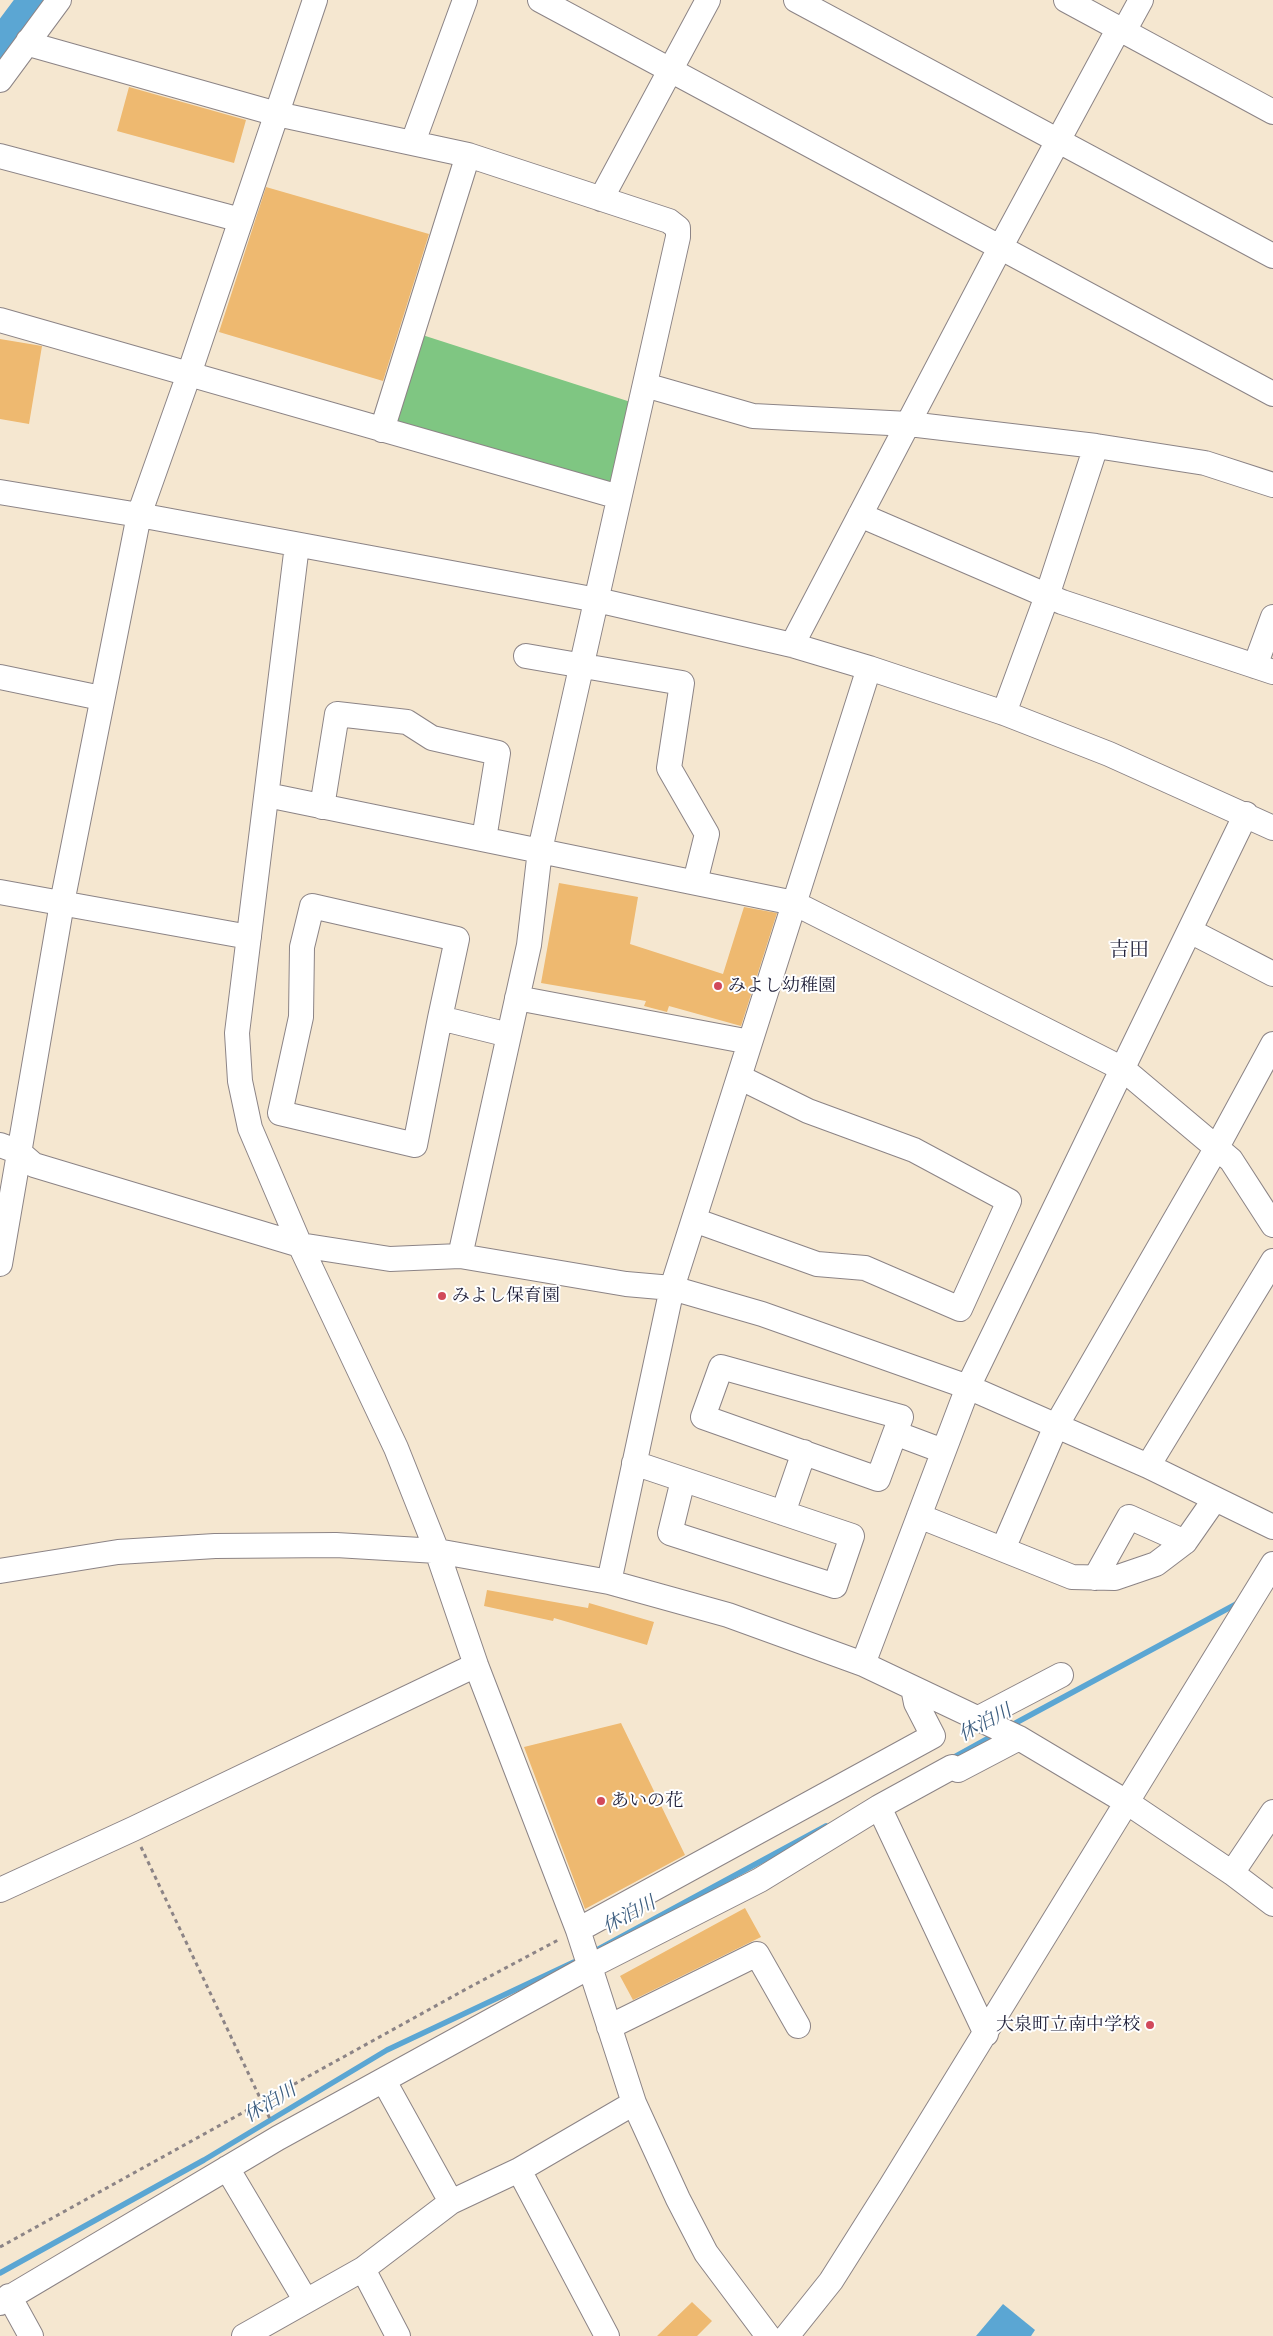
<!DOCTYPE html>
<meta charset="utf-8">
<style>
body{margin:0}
canvas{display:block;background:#f5e7d0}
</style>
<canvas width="1273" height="2336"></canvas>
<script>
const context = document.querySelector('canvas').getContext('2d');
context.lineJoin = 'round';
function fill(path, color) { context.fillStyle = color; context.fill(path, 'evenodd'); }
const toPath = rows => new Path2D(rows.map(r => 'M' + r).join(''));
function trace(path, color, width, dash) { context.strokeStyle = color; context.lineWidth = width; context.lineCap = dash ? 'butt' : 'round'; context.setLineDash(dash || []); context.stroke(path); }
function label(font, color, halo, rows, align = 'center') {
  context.font = font + ' "Libre Caslon Text","Noto Serif JP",serif'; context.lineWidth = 4; context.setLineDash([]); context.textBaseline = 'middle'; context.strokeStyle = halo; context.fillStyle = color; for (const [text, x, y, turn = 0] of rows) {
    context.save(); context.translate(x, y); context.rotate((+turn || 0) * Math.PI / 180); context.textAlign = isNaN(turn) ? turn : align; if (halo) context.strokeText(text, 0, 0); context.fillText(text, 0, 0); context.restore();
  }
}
fill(toPath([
 [413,332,640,405,619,497,382,430]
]), '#7fc682');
fill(toPath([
 [1003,2304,1035,2330,1031,2336,976,2336]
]), '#5ba6d3');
trace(toPath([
 [1010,1726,1240,1602],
 [949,1760,996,1734],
 [595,1951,826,1826],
 [0,2273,204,2160,387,2050,574,1962]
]), '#5ba6d3', 5.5);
trace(toPath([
 [0,47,35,0]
]), '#5ba6d3', 34);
fill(toPath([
 [129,87,246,120,234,163,117,131],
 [266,187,429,234,383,381,219,332],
 [0,339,42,346,29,424,0,419],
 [559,883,638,897,630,944,723,974,744,907,777,913,741,1026,669,1006,667,1012,644,1006,646,1001,541,983],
 [487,1590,588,1608,589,1603,654,1622,647,1645,554,1618,553,1621,484,1606],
 [621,1723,685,1855,585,1909,524,1747],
 [745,1908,761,1937,633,2000,620,1976],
 [692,2302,712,2321,697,2336,657,2336]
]), '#eeb970');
const minor = toPath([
 [540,0,1273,394],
 [796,0,1273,256],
 [1066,0,1273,112],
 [1124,31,1141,0],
 [28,41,36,46,277,114,468,155,669,221,678,228,678,237,540,850,529,945,460,1256],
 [0,80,59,0],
 [413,142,465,0],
 [0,156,241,220],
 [601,199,708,0],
 [0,320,619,497],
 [645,385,753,416,909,424,1096,446,1205,463,1273,485],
 [382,430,468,155],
 [0,492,139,515,597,600,792,645,869,668,1004,713,1109,754,1273,828],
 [860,515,1062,602,1273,672],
 [297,545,237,1033,240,1081,250,1128,300,1245,396,1448,437,1551,476,1665,578,1930,634,2103,678,2199,706,2253,768,2336],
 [792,645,1000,248,1119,28],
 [526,656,682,683,669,768,707,834,695,882],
 [1255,666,1273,617],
 [0,677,101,698],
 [1004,713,1047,596,1096,446],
 [267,795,794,903,1123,1069,1231,1160,1273,1225],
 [322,807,337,714,407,722,432,738,498,753,484,839],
 [0,892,249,937],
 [1190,931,1273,974],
 [517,998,750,1042],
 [440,1018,457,939,312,906,302,947,301,1017,280,1113,415,1145,440,1018,509,1035],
 [0,1145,19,1152,34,1165,300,1245,390,1259,460,1256,626,1284,672,1288,762,1314,968,1387,1148,1466,1273,1527],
 [694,1220,817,1264,865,1268,960,1309,1009,1201,914,1150,808,1111,739,1077],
 [0,1264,62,903,139,515,189,374,315,0],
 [895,1433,901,1417,721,1367,703,1417,878,1479,895,1433,943,1451],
 [634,1463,852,1536,835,1586,670,1533,683,1480],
 [1148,1466,1273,1261],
 [783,1513,804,1452],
 [919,1516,1072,1577,1115,1578,1156,1564,1185,1542,1215,1499],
 [1003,1549,1056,1426,1217,1147,1273,1044],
 [0,1571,118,1552,215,1546,336,1545,437,1551,609,1582,728,1615,863,1664,1019,1738,1128,1803,1232,1873,1273,1904],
 [1095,1578,1129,1517,1185,1542],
 [609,1582,672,1288,869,668],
 [863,1664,968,1387,1246,814],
 [977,1719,1061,1675],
 [879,1807,986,2034],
 [1232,1873,1273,1812],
 [0,1890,133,1829,476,1665],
 [578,1930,933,1736,916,1703,913,1688],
 [609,2027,757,1954,798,2026],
 [384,2081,451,2202],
 [227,2168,306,2301],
 [519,2170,607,2336],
 [363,2269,398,2336],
 [9,2296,31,2336],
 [0,2303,278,2138,589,1967,760,1880,879,1807,952,1767,958,1770,1019,1738],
 [244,2336,363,2269,451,2202,519,2170,634,2103],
 [787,2336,831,2281,891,2186,1273,1564]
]);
trace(minor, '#8c8486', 26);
trace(toPath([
 [141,1847,270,2119],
 [0,2247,468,1988,560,1939]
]), '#8c8486', 3, [4, 4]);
trace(minor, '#fff', 24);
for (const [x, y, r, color] of [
 [718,986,5,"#d1495b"],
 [442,1296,5,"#d1495b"],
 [601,1801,5,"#d1495b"],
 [1150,2025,5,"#d1495b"]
]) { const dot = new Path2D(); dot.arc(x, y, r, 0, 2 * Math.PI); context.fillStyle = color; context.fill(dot); trace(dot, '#fff', 2); }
label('18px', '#22223b', '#fff', [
 ["みよし幼稚園",728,986],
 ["みよし保育園",452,1296],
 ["あいの花",611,1801],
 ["大泉町立南中学校",1140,2025,"right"]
], 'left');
label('italic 19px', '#3c5d7f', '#fff', [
 ["休泊川",985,1723,-28],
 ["休泊川",629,1915,-28],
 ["休泊川",270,2103,-31]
]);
label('20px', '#22223b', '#fff', [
 ["吉田",1129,950]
]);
</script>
